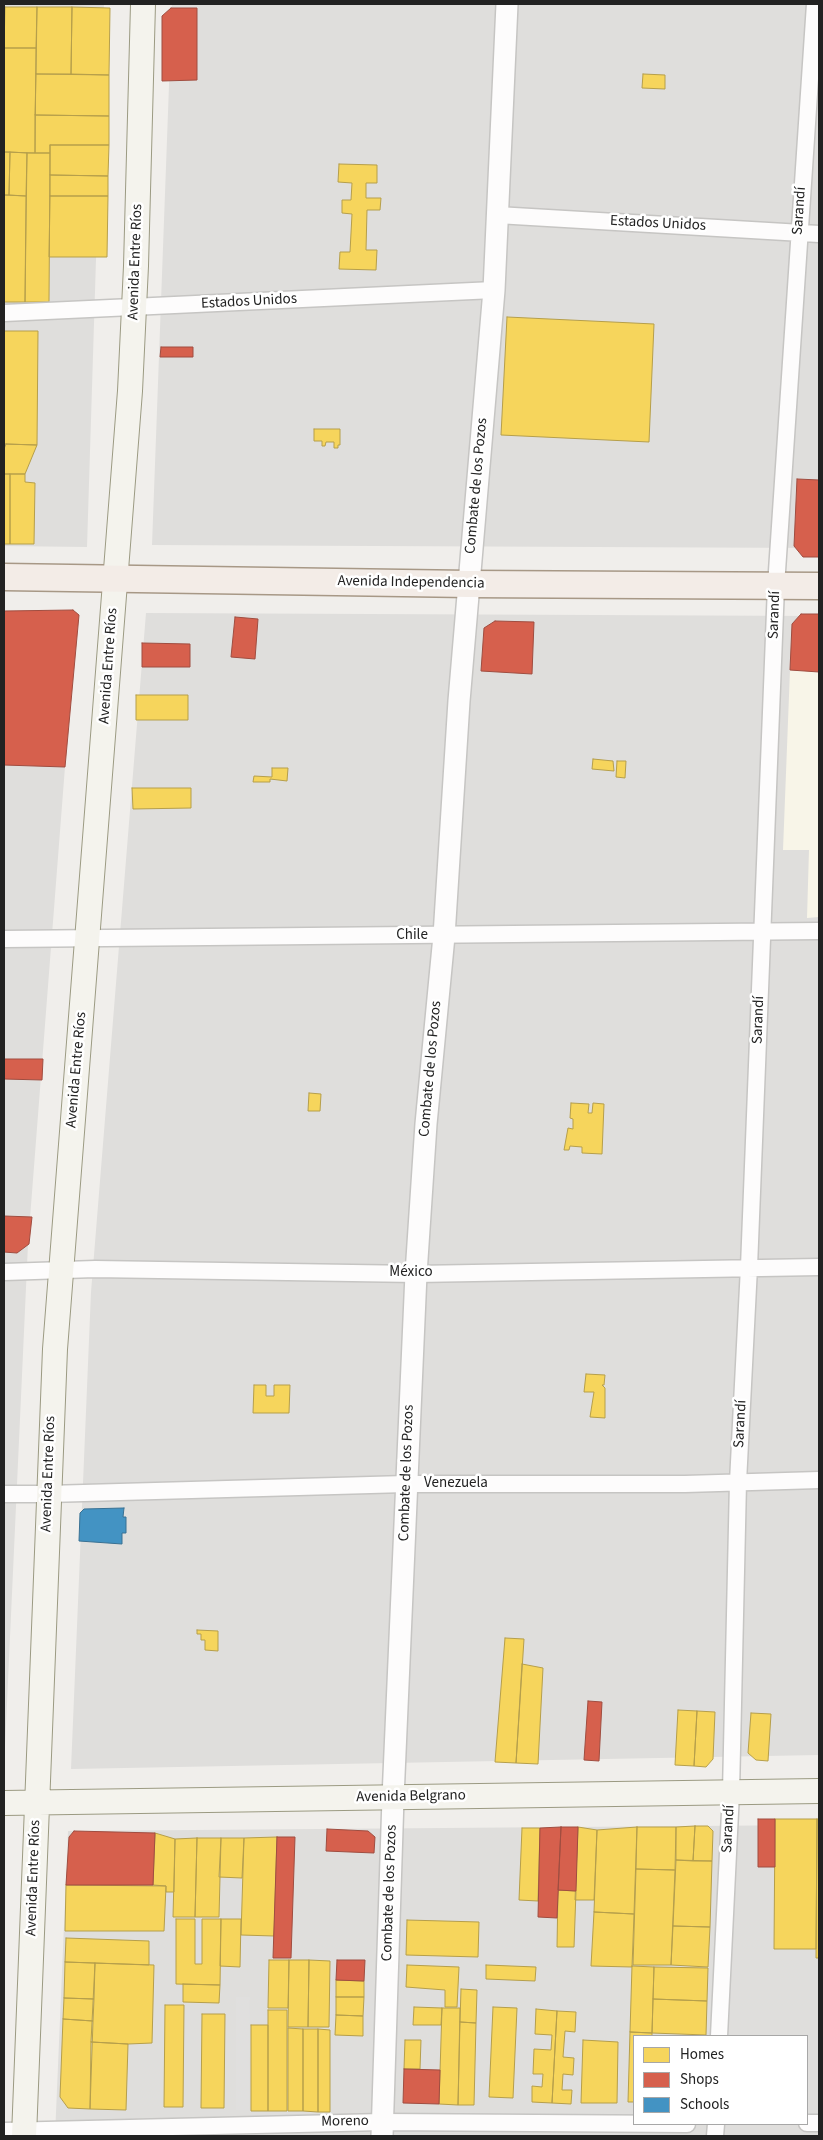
<!DOCTYPE html>
<meta charset="utf-8">
<style>
body{margin:0}
#map{position:relative;width:823px;height:2140px;overflow:hidden;background:#f0eeeb;font-family:"Source Sans 3",sans-serif}
canvas{display:block}
.frame{position:absolute;inset:0;border:5px solid #222;pointer-events:none}
.legend{position:absolute;left:633px;top:2035px;width:175px;height:90px;box-sizing:border-box;background:#fff;border:1px solid #a7a7a7;margin:0;padding:6px 9px;list-style:none;font-size:15px;color:#222}
.legend li{display:flex;align-items:center;gap:10px;height:25px}
.legend b{width:25px;border:1px solid #a7a7a7}
</style>
<div id="map">
<canvas width="823" height="2140"></canvas>
<div class="frame"></div>
<ul class="legend">
<li><b style="height:14px;background:#f6d55c"></b>Homes</li>
<li><b style="height:14px;background:#d6604d"></b>Shops</li>
<li><b style="height:14px;background:#4393c3"></b>Schools</li>
</ul>
</div>
<script>
const context = document.querySelector('canvas').getContext('2d');
context.lineJoin = 'round';
function fill(path, color) { context.fillStyle = color; context.fill(path, 'evenodd'); }
const toPath = rows => new Path2D(rows.map(r => 'M' + r).join(''));
function trace(path, color, width, dash) { context.strokeStyle = color; context.lineWidth = width; context.lineCap = dash ? 'butt' : 'round'; context.setLineDash(dash || []); context.stroke(path); }
function label(font, color, halo, rows, align = 'center') {
  context.font = font + ' "Source Sans 3",sans-serif'; context.lineWidth = 5; context.setLineDash([]); context.textBaseline = 'middle'; context.strokeStyle = halo; context.fillStyle = color; for (const [text, x, y, turn = 0] of rows) {
    context.save(); context.translate(x, y); context.rotate((+turn || 0) * Math.PI / 180); context.textAlign = isNaN(turn) ? turn : align; if (halo) context.strokeText(text, 0, 0); context.fillText(text, 0, 0); context.restore();
  }
}
fill(toPath([
 [4,4,104,4,87,547,4,546],
 [172,4,819,4,819,548,152,545],
 [4,612,77,612,28,1244,4,1768],
 [146,613,819,616,819,1755,71,1769,91,1292],
 [819,1825,819,2136,55,2136,68,1831],
 [634,2036,807,2036,807,2124,634,2124]
]), '#dfdedc');
fill(toPath([
 [790,670,819,672,819,917,807,918,809,850,783,850]
]), '#f8f5e8');
fill(toPath([
 [236,1997,250,1997,249,2110,236,2110]
]), '#e0dfde');
const homes = toPath([
 [5,7,37,7,36,48,4,48,5,7],
 [37,7,72,7,71,74,36,74,37,7],
 [72,7,110,8,109,75,71,74,72,7],
 [4,48,36,48,35,153,4,152,4,48],
 [36,74,109,75,109,116,35,115,36,74],
 [643,74,665,75,665,89,642,88,643,74],
 [35,115,109,116,109,145,50,145,50,153,35,153,35,115],
 [50,145,109,145,108,176,50,175,50,145],
 [4,152,10,152,9,195,4,195,4,152],
 [10,152,27,153,26,196,9,195,10,152],
 [27,153,50,153,49,302,25,302,27,153],
 [339,164,377,165,377,183,366,183,366,198,381,198,380,210,367,210,366,250,377,250,376,270,339,269,340,252,350,252,352,214,342,213,342,200,351,200,352,183,338,182,339,164],
 [50,175,108,176,108,196,50,196,50,175],
 [4,195,26,196,25,302,4,302,4,195],
 [50,196,108,196,107,257,49,257,50,196],
 [507,317,654,324,649,442,501,435,507,317],
 [4,331,38,331,37,445,4,444,4,331],
 [314,429,340,429,340,445,338,445,338,448,334,448,334,442,326,442,325,446,322,446,322,441,314,441,314,429],
 [6,444,37,445,25,474,4,474,4,449,6,444],
 [4,474,10,474,10,544,4,544,4,474],
 [10,474,25,474,25,482,35,483,34,544,10,544,10,474],
 [136,695,188,695,188,720,136,720,136,695],
 [593,759,613,761,614,771,592,769,593,759],
 [617,761,626,761,625,778,616,777,617,761],
 [272,768,288,768,287,781,270,779,270,782,253,782,254,776,272,777,272,768],
 [132,788,191,788,191,808,133,809,132,788],
 [309,1093,321,1094,320,1111,308,1111,309,1093],
 [571,1103,589,1104,588,1113,592,1113,593,1103,604,1104,602,1154,582,1153,582,1147,570,1146,569,1150,564,1150,568,1128,573,1129,573,1119,570,1118,571,1103],
 [586,1374,605,1375,604,1385,602,1385,605,1388,605,1418,590,1417,594,1392,584,1392,586,1374],
 [254,1385,266,1385,266,1396,274,1396,274,1385,290,1385,289,1413,253,1413,254,1385],
 [197,1630,218,1631,218,1651,205,1650,205,1640,201,1640,201,1634,197,1634,197,1630],
 [505,1638,524,1639,516,1763,495,1762,505,1638],
 [522,1664,543,1668,538,1764,516,1763,522,1664],
 [678,1710,697,1711,694,1766,675,1765,678,1710],
 [697,1711,715,1712,713,1759,706,1767,694,1766,697,1711],
 [751,1713,771,1714,768,1761,756,1760,748,1753,751,1713],
 [775,1819,817,1819,816,1949,774,1949,775,1819],
 [817,1819,819,1819,819,1958,816,1958,817,1819],
 [695,1826,708,1826,713,1831,712,1861,693,1861,695,1826],
 [695,1826,693,1861,676,1860,676,1827,695,1826],
 [578,1827,597,1830,594,1900,575,1900,578,1827],
 [637,1827,676,1827,675,1870,636,1869,637,1827],
 [637,1827,634,1914,594,1912,597,1830,637,1827],
 [522,1828,540,1828,538,1901,519,1900,522,1828],
 [155,1833,175,1839,174,1892,166,1892,166,1886,153,1885,155,1833],
 [277,1837,274,1936,241,1935,244,1838,277,1837],
 [197,1838,221,1838,219,1917,195,1917,197,1838],
 [197,1838,195,1917,173,1917,175,1839,197,1838],
 [221,1838,244,1838,242,1878,219,1877,221,1838],
 [676,1860,712,1861,710,1927,673,1926,676,1860],
 [636,1869,675,1870,671,1965,633,1965,636,1869],
 [66,1885,166,1886,164,1931,65,1931,66,1885],
 [558,1890,576,1891,574,1947,557,1947,558,1890],
 [594,1912,634,1914,632,1967,591,1966,594,1912],
 [176,1919,195,1919,195,1964,202,1964,202,1919,221,1919,220,1985,176,1984,176,1919],
 [221,1919,241,1919,240,1967,220,1966,221,1919],
 [407,1920,479,1922,478,1957,406,1955,407,1920],
 [673,1926,710,1927,708,1967,671,1965,673,1926],
 [66,1938,149,1941,149,1965,65,1962,66,1938],
 [269,1960,289,1960,288,2008,268,2008,269,1960],
 [289,1960,309,1960,308,2027,288,2027,289,1960],
 [309,1960,330,1961,329,2027,308,2027,309,1960],
 [65,1962,95,1963,94,1999,64,1998,65,1962],
 [95,1963,154,1965,152,2043,128,2044,91,2042,95,1963],
 [407,1965,459,1967,457,2007,445,2007,445,1990,406,1987,407,1965],
 [486,1965,536,1967,535,1981,486,1979,486,1965],
 [632,1966,654,1967,652,2033,630,2032,632,1966],
 [654,1967,708,1968,707,2001,653,1999,654,1967],
 [336,1980,364,1981,364,1997,336,1997,336,1980],
 [183,1984,220,1985,219,2003,183,2002,183,1984],
 [461,1989,477,1990,476,2023,460,2022,461,1989],
 [336,1997,364,1997,363,2016,336,2015,336,1997],
 [64,1998,94,1999,93,2021,63,2019,64,1998],
 [653,1999,707,2001,706,2035,652,2033,653,1999],
 [165,2005,184,2005,183,2107,164,2107,165,2005],
 [414,2007,442,2008,441,2025,413,2025,414,2007],
 [493,2007,517,2008,513,2098,489,2097,493,2007],
 [442,2008,460,2008,458,2105,439,2104,442,2008],
 [536,2009,557,2011,552,2103,532,2102,532,2086,542,2087,543,2074,533,2074,534,2049,551,2050,552,2035,535,2034,536,2009],
 [268,2010,287,2010,287,2111,268,2111,268,2010],
 [557,2011,576,2012,575,2032,565,2031,563,2057,574,2058,573,2075,563,2074,562,2090,572,2090,571,2104,552,2103,557,2011],
 [202,2014,225,2014,224,2108,201,2108,202,2014],
 [336,2015,363,2016,363,2036,335,2035,336,2015],
 [63,2019,93,2021,90,2109,68,2108,60,2097,63,2019],
 [460,2022,476,2023,474,2105,458,2105,460,2022],
 [251,2025,268,2025,268,2111,251,2111,251,2025],
 [288,2028,303,2029,303,2111,288,2111,288,2028],
 [303,2029,318,2029,318,2112,303,2111,303,2029],
 [318,2029,330,2030,330,2112,318,2112,318,2029],
 [630,2032,652,2033,652,2036,634,2036,634,2102,628,2102,630,2032],
 [405,2040,421,2040,420,2069,404,2069,405,2040],
 [583,2040,618,2042,617,2103,581,2103,583,2040],
 [91,2042,128,2044,126,2110,90,2109,91,2042]
]);
fill(homes, '#f6d55c');
trace(homes, '#b69f4b', 1);
const shops = toPath([
 [171,8,197,8,197,80,162,81,162,16,171,8],
 [161,347,193,347,193,357,160,357,161,347],
 [797,479,819,480,819,557,803,557,794,546,797,479],
 [73,610,79,615,65,767,4,765,4,611,73,610],
 [801,614,819,614,819,672,790,670,792,624,801,614],
 [235,617,258,619,255,659,231,657,235,617],
 [495,621,534,622,532,674,481,671,484,628,495,621],
 [142,643,190,644,190,667,142,667,142,643],
 [4,1059,43,1059,42,1080,4,1079,4,1059],
 [4,1216,32,1217,29,1244,17,1253,4,1252,4,1216],
 [588,1701,602,1702,599,1761,584,1760,588,1701],
 [758,1819,775,1819,775,1867,758,1867,758,1819],
 [561,1827,578,1827,576,1891,558,1890,561,1827],
 [561,1827,557,1918,538,1917,540,1828,561,1827],
 [327,1829,368,1831,375,1837,374,1853,326,1851,327,1829],
 [74,1831,155,1833,153,1885,66,1885,69,1837,74,1831],
 [277,1837,295,1837,291,1958,273,1958,277,1837],
 [337,1960,365,1960,364,1981,336,1980,337,1960],
 [404,2069,440,2070,439,2104,403,2103,404,2069]
]);
fill(shops, '#d6604d');
trace(shops, '#a04d40', 1);
const schools = toPath([
 [124,1508,123,1517,126,1517,126,1533,122,1533,122,1544,79,1541,80,1513,84,1509,124,1508]
]);
fill(schools, '#4393c3');
trace(schools, '#397193', 1);
const minor = toPath([
 [497,215,819,234],
 [4,313,494,290],
 [4,939,819,931],
 [4,1272,95,1269,416,1274,819,1267],
 [4,1494,48,1494,406,1484,685,1484,819,1480],
 [719,2036,731,1792,738,1482,749,1267,776,586,815,4],
 [807,2123,819,2123],
 [4,2131,382,2122,687,2124],
 [715,2136,716,2124]
]);
const tertiary = toPath([
 [382,2136,393,1798,416,1274,426,1124,444,936,459,701,494,290,507,4]
]);
const secondary = toPath([
 [4,1803,819,1791],
 [24,2136,55,1349,130,391,136,266,143,4]
]);
const primary = toPath([
 [4,577,469,584,819,586]
]);
trace(minor, '#c6c5c3', 19);
trace(tertiary, '#c6c5c3', 24);
trace(secondary, '#9b9a82', 26);
trace(primary, '#a79886', 29);
trace(minor, '#fdfcfc', 16);
trace(tertiary, '#fdfcfc', 21);
trace(secondary, '#f4f3ed', 24);
trace(primary, '#f3ece7', 26);
label('15px', '#222', '#fff', [
 ["Sarandí",800,211,-86],
 ["Estados Unidos",658,224,3],
 ["Avenida Entre Ríos",136,262,-88],
 ["Estados Unidos",249,302,-3],
 ["Combate de los Pozos",477,486,-85],
 ["Avenida Independencia",411,583,1],
 ["Sarandí",775,615,-88],
 ["Avenida Entre Ríos",109,666,-86],
 ["Chile",412,936],
 ["Sarandí",759,1020,-88],
 ["Combate de los Pozos",431,1069,-85],
 ["Avenida Entre Ríos",77,1070,-85],
 ["México",411,1273],
 ["Sarandí",741,1424,-87],
 ["Combate de los Pozos",407,1473,-88],
 ["Avenida Entre Ríos",49,1474,-88],
 ["Venezuela",456,1484],
 ["Avenida Belgrano",411,1797,-1],
 ["Sarandí",729,1829,-87],
 ["Avenida Entre Ríos",34,1878,-88],
 ["Combate de los Pozos",390,1893,-88],
 ["Moreno",345,2122,-1]
]);
</script>
